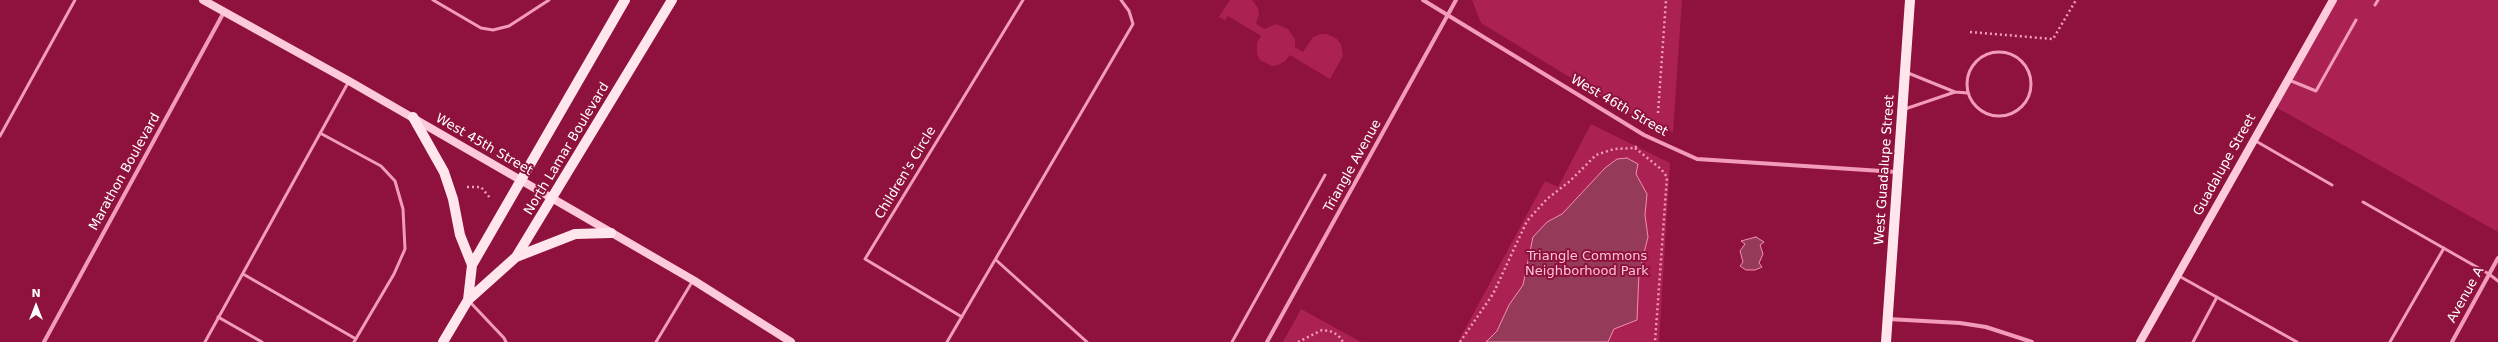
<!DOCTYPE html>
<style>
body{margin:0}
#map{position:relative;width:2498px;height:342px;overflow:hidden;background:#8e123d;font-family:"DejaVu Sans",sans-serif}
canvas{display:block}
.north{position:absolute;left:16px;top:286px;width:40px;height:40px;-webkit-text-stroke:3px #8e123d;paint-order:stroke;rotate:0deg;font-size:11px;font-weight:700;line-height:16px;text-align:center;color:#fff}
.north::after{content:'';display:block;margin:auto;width:14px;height:18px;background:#fff;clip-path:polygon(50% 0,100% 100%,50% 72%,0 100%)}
</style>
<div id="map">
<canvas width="2498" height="342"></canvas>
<div class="north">N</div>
</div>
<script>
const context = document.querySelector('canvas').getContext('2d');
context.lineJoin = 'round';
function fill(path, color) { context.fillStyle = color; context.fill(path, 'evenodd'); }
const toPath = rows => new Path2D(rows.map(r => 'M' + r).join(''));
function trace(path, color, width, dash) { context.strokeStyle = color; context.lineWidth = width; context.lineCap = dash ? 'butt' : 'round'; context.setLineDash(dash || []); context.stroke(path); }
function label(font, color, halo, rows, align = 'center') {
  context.font = font + ' "DejaVu Sans",sans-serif'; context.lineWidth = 4; context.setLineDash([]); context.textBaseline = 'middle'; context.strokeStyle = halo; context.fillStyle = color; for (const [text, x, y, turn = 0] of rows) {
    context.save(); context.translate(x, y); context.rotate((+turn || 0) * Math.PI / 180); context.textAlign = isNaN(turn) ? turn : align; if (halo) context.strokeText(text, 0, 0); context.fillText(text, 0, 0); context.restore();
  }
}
fill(toPath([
 [1230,0,1252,0,1258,8,1259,14,1256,24,1265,29,1276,24,1288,29,1295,39,1295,47,1303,52,1313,37,1321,34,1327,34,1337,39,1341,44,1343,56,1330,79,1290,55,1285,61,1278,65,1272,66,1260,60,1257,54,1257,42,1261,36,1228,16,1225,20,1219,17],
 [1472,0,1682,0,1673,132,1648,125,1481,23],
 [2333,0,2498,0,2498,232,2272,105],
 [1591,124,1670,163,1659,342,1458,342,1545,181,1558,187],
 [1301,309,1361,342,1283,342]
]), '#ab2153');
const water = toPath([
 [1627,158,1638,164,1636,174,1647,194,1645,215,1648,237,1639,273,1637,320,1614,329,1608,342,1486,342,1497,331,1509,305,1523,285,1533,237,1547,222,1562,214,1605,168,1617,159,1627,158],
 [1756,237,1764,242,1760,245,1763,254,1759,263,1762,267,1755,270,1746,270,1740,266,1743,262,1740,251,1745,244,1741,241,1756,237]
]);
fill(water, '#953a59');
trace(water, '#f58db4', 1);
trace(toPath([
 [1970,32,2053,39,2076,0],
 [1658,113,1666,0],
 [1635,148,1661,169,1667,177,1655,342],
 [467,187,481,187,491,199],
 [1298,342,1322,330,1330,331,1338,335,1343,342],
 [1460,342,1493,294,1527,221,1547,199,1570,181,1596,155,1614,149,1635,148,1638,144]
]), '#f29bba', 2.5, [2, 3]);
trace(toPath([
 [433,0,481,28,493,30,509,26,549,0],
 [2375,5,2378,0],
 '1967 84a32 32 0 1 1 64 0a32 32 0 1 1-64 0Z',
 [2289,80,2316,91,2356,20],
 [1955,92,1968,93],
 [1905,109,1955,92,1908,73],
 [320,133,381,166,395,181,403,209,405,249,394,274,354,342],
 [0,136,75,0],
 [2254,140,2332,185],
 [2363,202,2489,274,2498,281],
 [996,260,1087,342],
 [243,274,356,339],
 [2179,276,2297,342],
 [470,302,504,338,506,342],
 [218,317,262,342],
 [962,317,865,259,1023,0],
 [205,342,349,81],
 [656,342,692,282],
 [947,342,1133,24,1129,11,1121,0],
 [1232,342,1325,175],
 [2193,342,2217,297],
 [2390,342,2444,248]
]), '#f29bba', 3);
trace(toPath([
 [1423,0,1644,135,1697,159,1897,172],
 [1888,319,1960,323,1986,327,2032,342],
 [44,342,224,12],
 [1267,342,1456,0],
 [2452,342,2498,258]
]), '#f29bba', 4);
trace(toPath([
 [203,0,349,81,569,208,693,280,791,342],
 [2140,342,2333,0]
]), '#fccadb', 8);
trace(toPath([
 [413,117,444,172,453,199,460,235,472,265],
 [516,257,575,234,611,233],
 [468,300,472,265,625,0],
 [443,342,468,300,516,257,672,0],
 [1886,342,1910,0]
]), '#ffe6ed', 10);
label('13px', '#fff', '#8e123d', [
 ["West 46th Street",1619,106,30],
 ["West 45th Street",484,145,30],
 ["North Lamar Boulevard",567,149,-59],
 ["Guadalupe Street",2225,165,-61],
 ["Triangle Avenue",1353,166,-61],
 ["West Guadalupe Street",1885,170,-86],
 ["Marathon Boulevard",125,172,-61],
 ["Children's Circle",906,173,-59],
 ["Avenue A",2466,295,-61]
]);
label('13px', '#fdc2d7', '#8e123d', [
 ["Triangle Commons",1587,257],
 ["Neighborhood Park",1587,272]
]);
</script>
